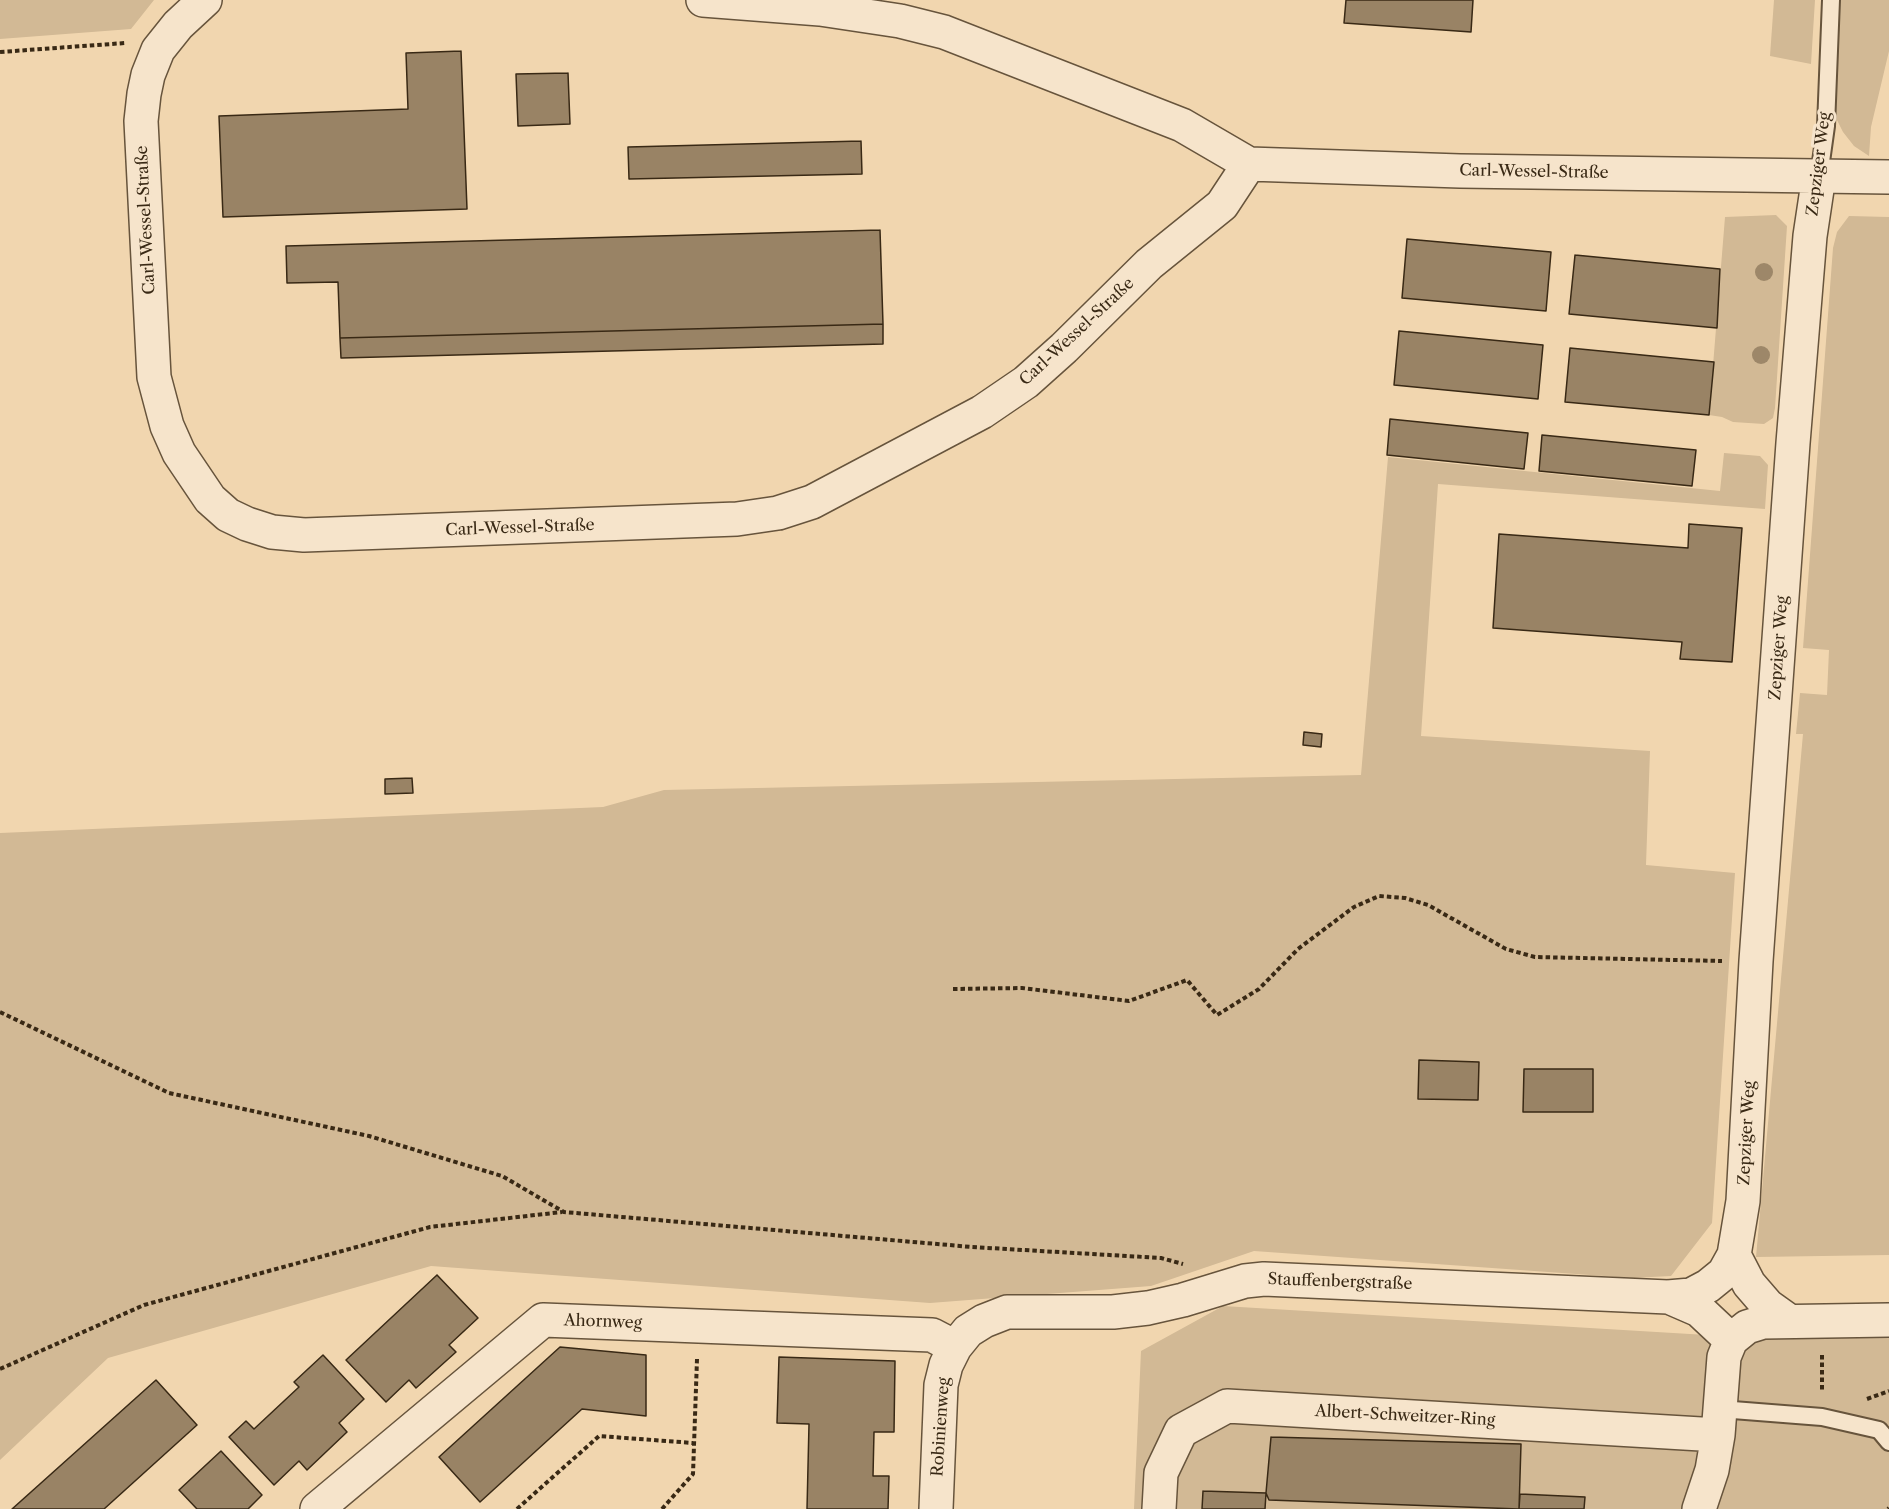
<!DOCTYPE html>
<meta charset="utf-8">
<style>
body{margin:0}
canvas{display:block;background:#f1d6af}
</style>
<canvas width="1889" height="1509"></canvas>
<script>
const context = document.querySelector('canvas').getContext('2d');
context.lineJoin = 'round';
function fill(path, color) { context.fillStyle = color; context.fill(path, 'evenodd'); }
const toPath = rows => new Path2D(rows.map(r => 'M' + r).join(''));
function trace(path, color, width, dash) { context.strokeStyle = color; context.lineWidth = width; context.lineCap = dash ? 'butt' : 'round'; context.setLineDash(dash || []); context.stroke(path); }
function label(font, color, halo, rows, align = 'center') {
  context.font = font + ' "Libre Caslon Text",serif'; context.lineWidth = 6; context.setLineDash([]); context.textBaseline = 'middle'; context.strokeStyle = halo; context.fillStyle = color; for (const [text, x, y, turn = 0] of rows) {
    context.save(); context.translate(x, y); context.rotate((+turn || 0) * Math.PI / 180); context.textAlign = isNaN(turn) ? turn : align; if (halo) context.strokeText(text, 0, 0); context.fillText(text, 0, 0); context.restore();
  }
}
fill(toPath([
 [0,0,154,0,131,29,0,39],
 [1774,0,1815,0,1811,64,1770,56],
 [1839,0,1889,0,1889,51,1871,127,1869,156,1854,146,1843,132,1836,118,1833,92],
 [1776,215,1787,226,1775,408,1773,418,1764,424,1733,422,1722,417,1709,415,1725,217],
 [1849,216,1889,217,1889,1255,1756,1257,1803,734,1796,734,1800,693,1827,695,1829,650,1803,648,1833,248,1837,232],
 [1724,453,1760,456,1768,465,1765,509,1438,484,1421,736,1650,751,1646,865,1735,873,1712,1223,1671,1276,1632,1278,1254,1251,1151,1286,930,1303,431,1266,108,1358,0,1460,0,833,603,807,664,790,1361,775,1388,457,1720,491],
 [1223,1306,1740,1337,1889,1337,1889,1509,1134,1509,1141,1351]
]), '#d2b995');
const building = toPath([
 [1346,0,1473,0,1471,32,1344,23,1346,0],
 [461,51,467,209,223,217,219,116,408,109,406,53,461,51],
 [568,73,570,124,518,126,516,74,568,73],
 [861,141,862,174,629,179,628,147,861,141],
 [880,230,883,324,340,338,338,282,287,283,286,246,880,230],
 [1407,239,1551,252,1546,311,1402,298,1407,239],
 [1575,255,1720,269,1717,328,1569,314,1575,255],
 [883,324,883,344,341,358,340,338,883,324],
 [1399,331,1543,345,1538,399,1394,385,1399,331],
 [1570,348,1714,362,1709,415,1565,402,1570,348],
 [1390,419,1528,433,1524,469,1387,455,1390,419],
 [1542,435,1696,450,1692,486,1539,471,1542,435],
 [1689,524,1742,528,1732,662,1680,659,1682,642,1493,628,1499,534,1688,548,1689,524],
 [1304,732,1322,734,1321,747,1303,745,1304,732],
 [412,778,413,793,385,794,385,779,412,778],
 [1419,1060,1479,1062,1478,1100,1418,1099,1419,1060],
 [1524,1069,1593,1069,1593,1112,1523,1112,1524,1069],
 [437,1275,478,1318,449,1345,456,1352,416,1388,409,1380,386,1402,346,1360,437,1275],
 [560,1347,646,1355,646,1416,582,1409,480,1502,439,1457,560,1347],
 [323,1355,364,1399,339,1423,347,1432,307,1470,299,1461,274,1485,229,1437,246,1421,254,1429,299,1387,294,1382,323,1355],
 [779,1357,895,1361,894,1432,874,1432,873,1476,889,1476,888,1509,807,1509,809,1424,777,1423,779,1357],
 [156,1380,197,1425,104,1509,12,1509,156,1380],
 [1271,1437,1521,1444,1519,1509,1269,1500,1266,1493,1271,1437],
 [221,1451,262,1495,248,1509,197,1509,179,1490,221,1451],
 [1203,1491,1266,1493,1265,1509,1202,1509,1203,1491],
 [1520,1494,1585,1497,1584,1509,1519,1509,1520,1494]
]);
fill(building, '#998365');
trace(building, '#392915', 1.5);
const service = toPath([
 [1819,176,1826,126,1831,0],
 [1720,1409,1822,1417,1879,1430,1889,1442]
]);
const minor = toPath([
 [205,0,178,25,158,50,148,75,144,94,141,121,154,377,167,426,179,453,210,499,228,515,247,524,272,532,304,535,737,519,778,513,812,502,982,412,1026,382,1064,348,1149,264,1222,205,1249,164],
 [703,0,820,9,900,21,944,32,1182,125,1249,164,1460,171,1889,177],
 [1734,1255,1749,1284,1768,1306,1789,1321],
 [1669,1297,1699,1310,1731,1340],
 [317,1509,543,1320,932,1335,955,1347],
 [936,1509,941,1385,946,1365,955,1347,968,1331,984,1321,1007,1312,1113,1312,1148,1308,1183,1300,1245,1281,1264,1279,1668,1297,1691,1295,1708,1286,1724,1273,1734,1255,1743,1201,1756,961,1793,443,1810,236,1819,176],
 [1159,1509,1161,1473,1181,1431,1227,1406,1718,1435],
 [1699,1509,1712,1470,1718,1435,1724,1357,1731,1340,1747,1327,1763,1322,1889,1320]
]);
trace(service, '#67543c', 20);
trace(minor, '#67543c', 36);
trace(toPath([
 [0,52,125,43],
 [953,989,1022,988,1129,1001,1187,980,1217,1015,1259,989,1298,949,1354,907,1379,896,1405,898,1428,905,1506,949,1535,957,1722,961],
 [0,1012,169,1093,369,1136,502,1176,564,1212,972,1247,1161,1258,1183,1264],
 [1822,1355,1822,1392],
 [0,1369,144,1305,430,1227,562,1212],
 [1867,1399,1889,1391],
 [517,1509,599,1436,693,1443],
 [662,1509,693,1474,697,1359],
 [1888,1509,1889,1508]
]), '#392915', 4, [4.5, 3]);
trace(service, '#f6e4cb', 16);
trace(minor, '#f6e4cb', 33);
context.fillStyle = '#9d8769';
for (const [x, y] of [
 [1764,272],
 [1761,355]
]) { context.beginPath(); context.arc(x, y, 9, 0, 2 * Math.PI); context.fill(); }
label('16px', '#392915', '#f6e4cb', [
 ["Zepziger Weg",1819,164,-83],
 ["Carl-Wessel-Straße",1534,172,1],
 ["Carl-Wessel-Straße",146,220,-93],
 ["Carl-Wessel-Straße",1077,332,-43],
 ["Carl-Wessel-Straße",520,528,-2],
 ["Zepziger Weg",1779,648,-86],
 ["Zepziger Weg",1747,1133,-87],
 ["Stauffenbergstraße",1340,1282,2],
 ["Ahornweg",603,1322,2],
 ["Albert-Schweitzer-Ring",1405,1416,3],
 ["Robinienweg",941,1427,-86]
]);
</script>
